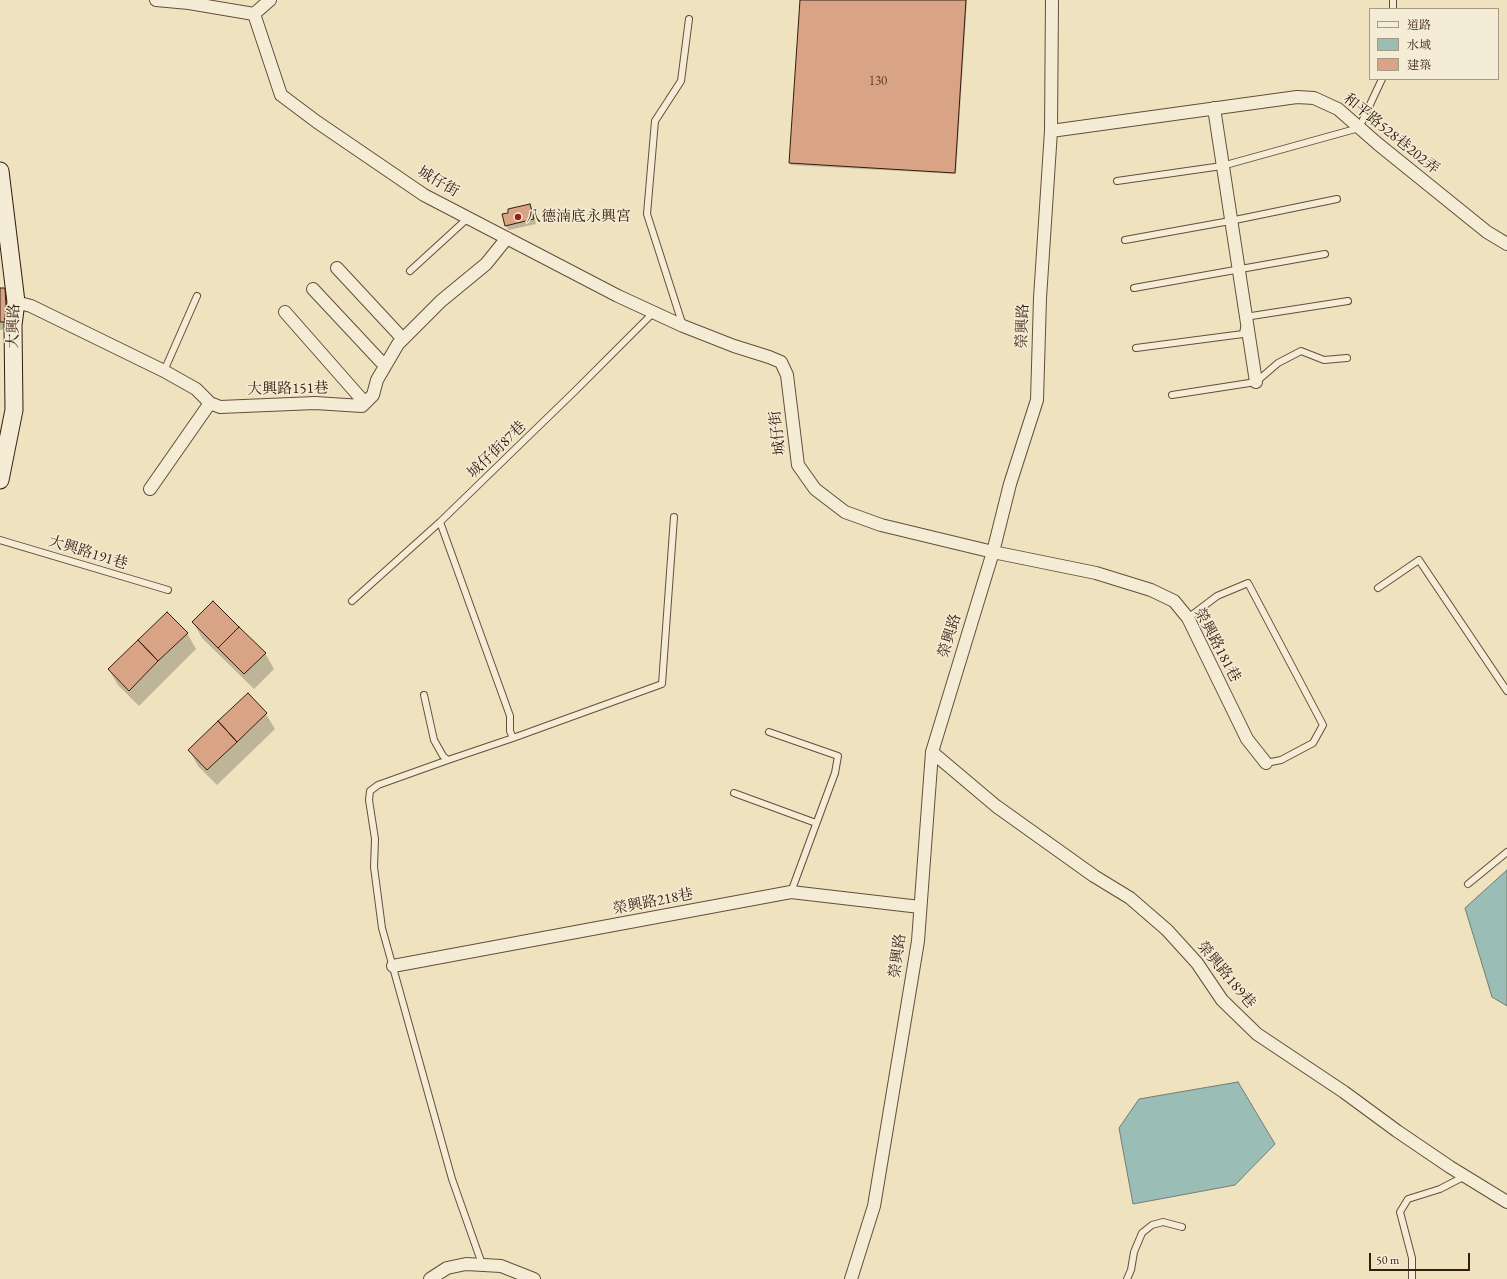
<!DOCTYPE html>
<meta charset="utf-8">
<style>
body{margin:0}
#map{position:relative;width:1507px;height:1279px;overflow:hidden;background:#eee2bf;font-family:"EB Garamond","Noto Serif TC",serif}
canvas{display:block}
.legend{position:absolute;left:1369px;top:8px;width:130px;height:72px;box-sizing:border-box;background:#f4ecd5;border:1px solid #a89986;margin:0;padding:5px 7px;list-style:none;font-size:12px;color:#351c10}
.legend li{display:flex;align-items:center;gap:8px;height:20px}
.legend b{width:20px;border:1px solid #a89986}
.scale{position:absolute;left:1369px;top:1253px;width:101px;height:18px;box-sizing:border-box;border:2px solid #351c10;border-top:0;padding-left:5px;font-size:12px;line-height:14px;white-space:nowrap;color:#351c10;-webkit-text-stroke:3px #f4ecd5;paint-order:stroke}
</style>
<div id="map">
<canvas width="1507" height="1279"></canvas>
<ul class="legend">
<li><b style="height:5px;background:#f4ecd5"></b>道路</li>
<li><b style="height:11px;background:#9abdb6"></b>水域</li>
<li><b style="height:11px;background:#d9a485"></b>建築</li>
</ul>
<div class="scale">50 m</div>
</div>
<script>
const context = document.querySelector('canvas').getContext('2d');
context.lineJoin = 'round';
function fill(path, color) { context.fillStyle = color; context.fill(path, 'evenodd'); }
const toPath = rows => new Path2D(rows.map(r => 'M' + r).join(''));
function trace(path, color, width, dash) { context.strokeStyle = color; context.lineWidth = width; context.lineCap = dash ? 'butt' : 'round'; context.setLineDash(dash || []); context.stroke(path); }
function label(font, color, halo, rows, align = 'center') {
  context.font = font + ' "EB Garamond","Noto Serif TC",serif'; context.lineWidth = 3; context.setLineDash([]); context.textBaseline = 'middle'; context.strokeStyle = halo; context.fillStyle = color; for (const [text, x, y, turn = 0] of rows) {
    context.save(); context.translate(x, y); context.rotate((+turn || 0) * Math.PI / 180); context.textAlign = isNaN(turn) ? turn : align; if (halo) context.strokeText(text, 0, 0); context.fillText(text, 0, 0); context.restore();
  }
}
const water = toPath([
 [1507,870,1507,1006,1492,997,1465,908,1507,870],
 [1238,1082,1275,1144,1235,1185,1133,1204,1119,1128,1139,1099,1238,1082]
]);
fill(water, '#9abdb6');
trace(water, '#727d74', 1);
fill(toPath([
 [801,0,967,0,956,174,791,165,790,163],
 [530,205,533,210,536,224,509,230,506,226],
 [0,289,4,289,9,296,10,329,0,330],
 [193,622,265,653,274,669,254,689,202,638],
 [187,633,196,649,139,706,118,685,109,670],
 [266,714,275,729,217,785,198,766,189,750]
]), '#0003');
const building = toPath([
 [800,0,966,0,955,173,789,163,800,0],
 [530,204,534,219,505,226,502,214,508,213,508,209,530,204],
 [0,288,5,288,7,322,0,322,0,288],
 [213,601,239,627,218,648,192,622,213,601],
 [167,612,188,633,158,661,138,640,167,612],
 [239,627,266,653,244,674,218,648,239,627],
 [138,640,158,661,129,691,108,669,138,640],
 [248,693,267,713,237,742,218,721,248,693],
 [218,721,237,742,207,770,188,750,218,721]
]);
fill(building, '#d9a485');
trace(building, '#351c10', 1);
const lane = toPath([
 [1393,9,1393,0],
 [1117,181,1222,166,1359,128,1382,79],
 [1125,240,1230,221,1337,199],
 [410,271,469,217],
 [1134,288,1325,254],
 [1245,317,1348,301],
 [683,326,647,214,655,121,681,81,689,19],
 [1136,348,1243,334,1244,328],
 [164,371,197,296],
 [1172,395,1256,382,1278,363,1301,351,1324,360,1347,358],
 [0,540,168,590],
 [1378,588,1419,560,1507,691],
 [352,601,440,522,575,391,654,312],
 [1188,618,1217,596,1248,583,1323,725,1313,743,1281,760,1266,763],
 [424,695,434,740,443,756,448,760,513,738,510,731,510,716,440,522],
 [769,732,838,756,835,773,791,892],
 [513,738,662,684,674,517],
 [448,760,378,785,370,791,369,800,375,839,374,867,382,928,452,1179,482,1264],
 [734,793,816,823],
 [1468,884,1507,852],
 [1127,1279,1131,1270,1134,1252,1142,1233,1152,1225,1163,1222,1182,1227],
 [1412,1279,1412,1258,1400,1212,1408,1199,1440,1189,1465,1176]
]);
const street = toPath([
 [156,0,189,3,254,14,270,0],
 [254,14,281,95,317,122,424,195,618,296,683,326,734,346,769,357,781,362,787,375,798,465,815,489,845,512,881,525,993,552,1096,573,1151,590,1174,601,1188,618,1247,739,1266,763],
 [1214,108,1256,382],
 [1051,131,1297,97,1314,98,1338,109,1378,144,1487,232,1507,244],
 [337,268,403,339],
 [313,289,385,366],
 [16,302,31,306,164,371,196,389,210,403,220,407,315,403,362,406,373,395,377,380,398,344,441,301,486,264,507,238],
 [285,312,365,403],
 [150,489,210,403],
 [932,752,996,806,1094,876,1130,898,1167,930,1197,963,1222,1000,1257,1034,1344,1092,1397,1131,1450,1167,1507,1202],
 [393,966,791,892,920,907],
 [430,1279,447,1268,466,1264,501,1266,534,1279],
 [851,1279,874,1206,918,941,932,752,993,552,1010,484,1037,400,1040,298,1051,131,1052,0]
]);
const secondary = toPath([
 [0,171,16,302,13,325,14,410,0,480]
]);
trace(lane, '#634e3c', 8);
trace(street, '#634e3c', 14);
trace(secondary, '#351c10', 19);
trace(lane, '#f4ecd5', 6);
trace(street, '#f4ecd5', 12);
trace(secondary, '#f4ecd5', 17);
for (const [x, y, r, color] of [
 [518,217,4,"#8f2418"]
]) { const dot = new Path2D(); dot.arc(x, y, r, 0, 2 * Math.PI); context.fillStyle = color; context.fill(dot); trace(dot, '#f4ecd5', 1.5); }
label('13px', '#5e3e2d', null, [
 ["130",878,81]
]);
label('15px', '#351c10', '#f4ecd5', [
 ["和平路528巷202弄",1391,134,39],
 ["城仔街",438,182,30],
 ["大興路",14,326,-88],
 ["榮興路",1023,326,-88],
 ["大興路151巷",288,389,-1],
 ["城仔街",778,433,-97],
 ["城仔街87巷",497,450,-44],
 ["大興路191巷",88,553,17],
 ["榮興路",950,636,-73],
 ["榮興路181巷",1217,645,62],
 ["榮興路218巷",653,902,-11],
 ["榮興路",898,956,-82],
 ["榮興路189巷",1226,975,50]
]);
label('15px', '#351c10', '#f4ecd5', [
 ["八德湳底永興宮",526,217]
], 'left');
</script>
